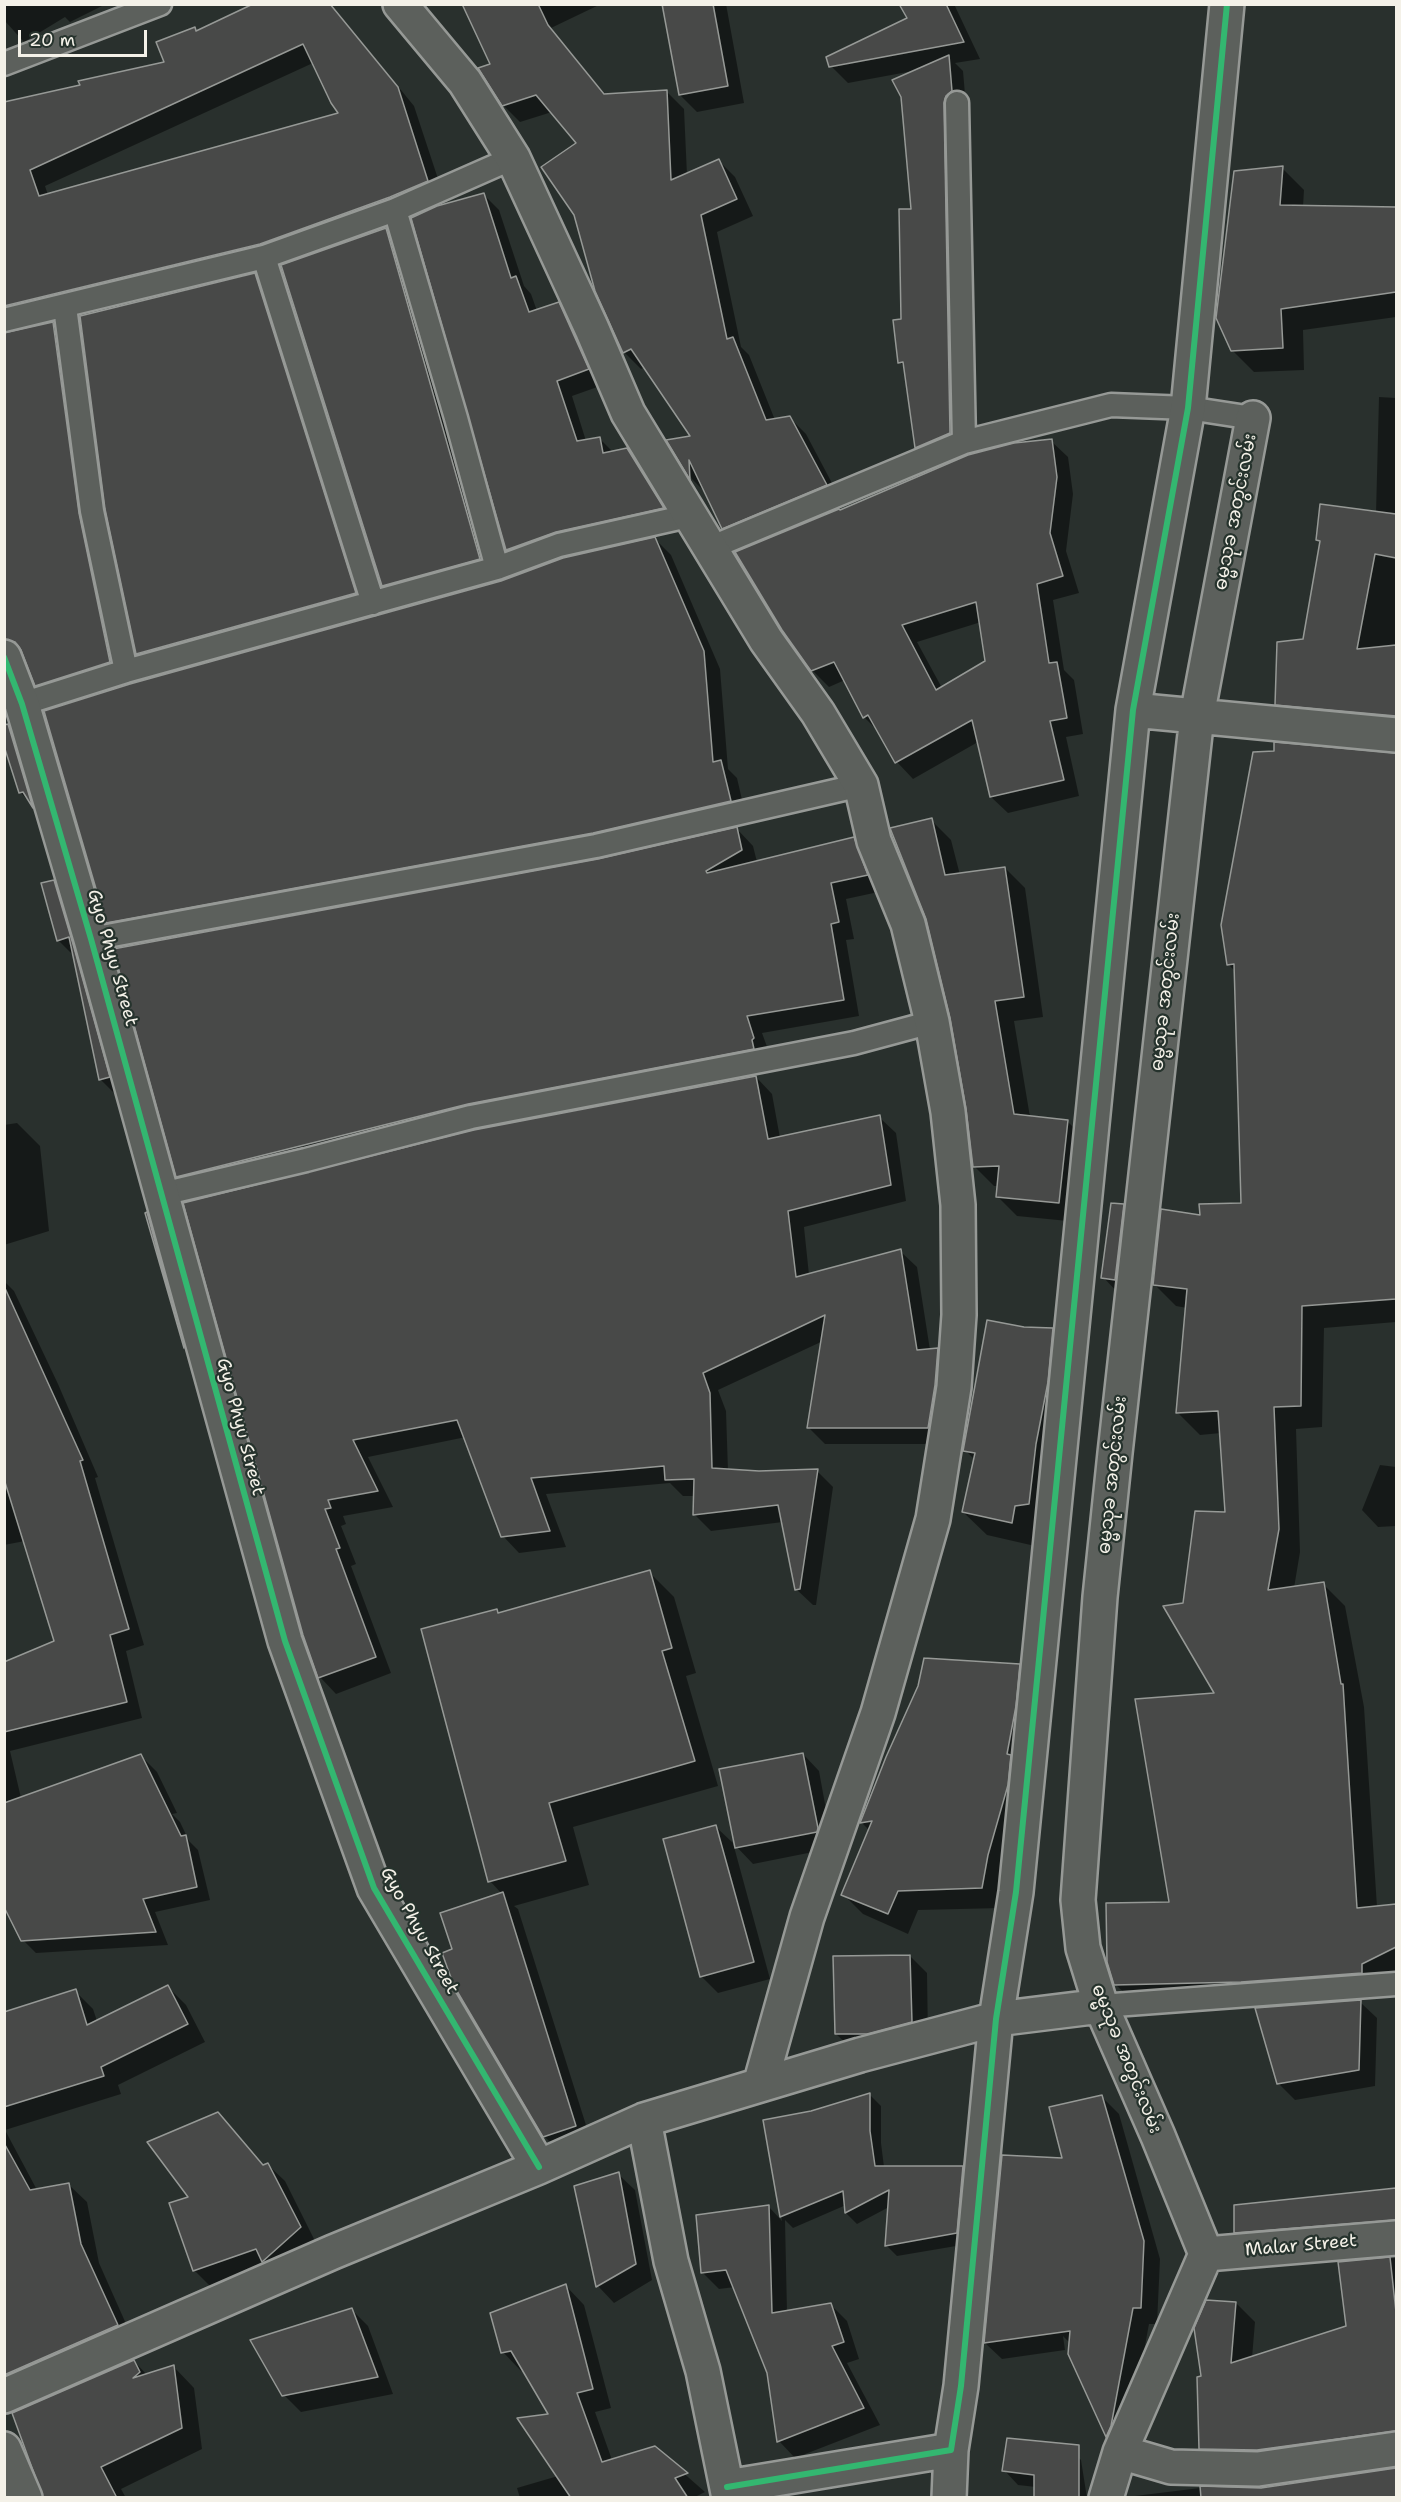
<!DOCTYPE html>
<meta charset="utf-8">
<style>
body{margin:0}
#map{position:relative;width:1401px;height:2502px;overflow:hidden;background:#29302d;font-family:"Shantell Sans",sans-serif}
canvas{display:block}
.frame{position:absolute;inset:0;border:6px solid #f4f1e8;pointer-events:none}
.scale{position:absolute;left:18px;top:30px;width:129px;height:27px;box-sizing:border-box;border:3px solid #f4f1e8;border-top:0;padding-left:8px;font-size:18px;line-height:21px;white-space:nowrap;color:#f4f1e8;-webkit-text-stroke:4px #26332d;paint-order:stroke}
</style>
<div id="map">
<canvas width="1401" height="2502"></canvas>
<div class="frame"></div>
<div class="scale">20 m</div>
</div>
<script>
const context = document.querySelector('canvas').getContext('2d');
context.lineJoin = 'round';
function fill(path, color) { context.fillStyle = color; context.fill(path, 'evenodd'); }
const toPath = rows => new Path2D(rows.map(r => 'M' + r).join(''));
function trace(path, color, width, dash) { context.strokeStyle = color; context.lineWidth = width; context.lineCap = dash ? 'butt' : 'round'; context.setLineDash(dash || []); context.stroke(path); }
function label(font, color, halo, rows, align = 'center') {
  context.font = font + ' "Shantell Sans","Noto Sans Myanmar",sans-serif'; context.lineWidth = 4.5; context.setLineDash([]); context.textBaseline = 'middle'; context.strokeStyle = halo; context.fillStyle = color; for (const [text, x, y, turn = 0] of rows) {
    context.save(); context.translate(x, y); context.rotate((+turn || 0) * Math.PI / 180); context.textAlign = isNaN(turn) ? turn : align; if (halo) context.strokeText(text, 0, 0); context.fillText(text, 0, 0); context.restore();
  }
}
fill(toPath([
 [4,4,106,4,70,22,65,17,24,42,4,20],
 [257,4,331,4,414,106,444,197,11,327,7,333,53,324,69,340,126,678,53,701,36,685,25,655,18,655,4,642,4,104,87,85,166,63,194,29,197,32],
 [313,63,341,114,48,195,45,186],
 [463,4,601,4,551,28,606,95,667,92,684,109,687,175,718,160,735,177,753,216,717,232,741,347,749,355,775,420,789,417,806,434,842,502,740,544,723,528,707,494,692,479,669,441,692,437,645,367,641,369,624,352,578,143,552,112,520,122,503,105,492,65],
 [663,4,726,4,744,103,697,112,680,95],
 [901,4,954,4,980,59,955,63,963,71,966,106,965,448,931,462,916,447,905,368,900,362,912,211,913,71,848,83,831,66,909,18],
 [1282,168,1304,190,1303,207,1396,209,1396,317,1303,330,1304,370,1254,372,1232,350],
 [483,194,499,210,524,286,531,294,537,311,559,304,574,320,603,385,572,396,586,441,599,438,613,452,627,450,643,466,678,523,523,565,507,549],
 [386,229,400,244,494,573,398,600,383,585],
 [254,275,267,287,367,605,150,666,138,653],
 [1379,397,1396,398,1396,736,1299,726,1276,704,1304,641,1321,543,1318,540,1376,513],
 [1051,441,1068,457,1073,494,1066,551,1079,593,1053,600,1064,670,1074,680,1083,734,1066,737,1079,796,1008,813,991,797,978,742,913,779,897,762,880,733,864,717,845,680,829,687,812,670],
 [981,622,987,662,942,688,917,642],
 [655,539,671,555,720,669,728,769,737,778,746,817,123,938,107,922],
 [8,726,25,742,48,821,20,792],
 [1395,755,1396,1168,1332,1189,1396,1188,1396,1322,1324,1328,1322,1427,1296,1429,1300,1552,1294,1588,1323,1584,1345,1606,1364,1707,1377,1907,1396,1905,1396,1980,1138,2006,1115,1984,1171,1903,1216,1695,1185,1604,1227,1513,1221,1433,1200,1435,1178,1413,1187,1308,1176,1306,1154,1284,1201,1216,1243,1205,1235,971,1228,964],
 [931,820,951,840,960,875,1005,868,1025,888,1043,1017,1014,1021,1030,1117,1067,1121,1087,1141,1078,1222,1017,1216,997,1196,998,1186,994,1186,974,1166],
 [737,829,753,846,757,862,853,839,870,855,883,891,846,899,854,939,846,940,859,1016,762,1033,770,1055,486,1120,194,1193,177,1176,599,861],
 [54,881,76,904,123,1102,100,1079,75,957,58,940],
 [756,1077,772,1094,780,1138,879,1117,896,1133,906,1201,804,1227,809,1275,900,1251,917,1267,930,1350,937,1349,954,1366,945,1444,825,1444,809,1428,823,1341,718,1390,726,1411,728,1471,759,1473,817,1471,833,1487,816,1605,813,1605,796,1589,783,1522,711,1531,694,1514,695,1496,683,1496,670,1483,546,1494,566,1547,519,1553,503,1536,466,1437,368,1457,393,1507,343,1516,346,1524,341,1526,356,1564,351,1566,391,1673,336,1694,320,1677,185,1204],
 [17,1123,40,1146,49,1231,4,1245,4,1125],
 [1123,1206,1140,1223,1119,1294,1103,1277],
 [147,1214,163,1230,199,1360,186,1347],
 [4,1281,14,1291,58,1384,98,1477,95,1478,144,1645,126,1651,142,1718,10,1751,21,1798,141,1756,157,1772,177,1813,172,1814,180,1822,189,1841,198,1850,210,1900,155,1912,168,1945,36,1953,23,1940,4,1851,4,1664,56,1642,25,1541,4,1545],
 [1024,1329,1052,1330,1076,1354,1035,1546,987,1535,963,1512,975,1460,965,1450],
 [1380,1465,1396,1467,1396,1526,1378,1527,1362,1510],
 [649,1572,674,1597,696,1673,686,1676,718,1786,573,1827,589,1885,514,1906,518,1909,591,2141,560,2152,544,2136,454,1950,502,1894,490,1881,497,1610,501,1614],
 [1019,1666,1039,1686,1002,1908,918,1910,908,1934,863,1914,843,1894,870,1831,862,1823,887,1757],
 [803,1754,819,1771,833,1848,753,1864,733,1843,736,1847],
 [716,1827,733,1843,770,1979,718,1993,701,1976],
 [910,1956,927,1973,928,2038,853,2050,836,2034],
 [168,1987,186,2005,205,2042,118,2085,121,2094,5,2130,37,2190,68,2184,87,2202,99,2263,135,2344,4,2389,4,2013,75,1991,93,2009,97,2021],
 [1360,2002,1377,2018,1375,2086,1295,2100,1278,2083],
 [870,2095,881,2106,881,2143,884,2167,963,2167,974,2178,968,2244,897,2256,886,2245,889,2207,857,2224,846,2213,846,2205,793,2228,785,2220,787,2312,830,2304,847,2321,859,2359,847,2363,880,2425,795,2458,779,2441,768,2373,735,2287,719,2289,702,2272,769,2207,782,2221,765,2121,811,2113],
 [1102,2097,1119,2114,1160,2259,1157,2324,1149,2324,1127,2443,1123,2452,1107,2436,1069,2354,1070,2343,1063,2336,1065,2350,1002,2359,985,2343,1064,2160],
 [217,2114,265,2166,268,2165,285,2181,317,2245,269,2267,211,2287,194,2270,191,2197],
 [618,2174,635,2190,652,2280,614,2303,598,2286,575,2187],
 [1396,2190,1396,2239,1255,2251,1236,2232,1236,2207],
 [1396,2258,1396,2451,1220,2467,1201,2448,1236,2303,1255,2322,1252,2358,1348,2327,1339,2263],
 [566,2286,584,2305,611,2408,595,2412,612,2460,655,2448,705,2492,693,2498,520,2498,517,2488,558,2476,551,2415,524,2371,521,2371,503,2352],
 [351,2309,368,2326,393,2394,301,2412,284,2395],
 [134,2361,147,2375,173,2366,194,2388,202,2449,121,2489,126,2498,44,2498],
 [1066,2445,1081,2460,1087,2498,1036,2498,1036,2487,1018,2485,1004,2470],
 [1396,2469,1396,2498,1136,2498,1135,2496,1200,2488,1261,2489]
]), '#0007');
const building = toPath([
 [253,4,330,4,398,87,428,181,390,197,260,244,4,306,4,102,80,85,78,81,164,62,156,42,195,27,196,31,253,4],
 [303,44,331,103,338,113,39,196,30,170,303,44],
 [462,4,538,4,548,25,604,94,667,90,671,180,719,159,737,199,701,215,727,339,733,337,766,420,790,416,827,485,722,529,689,460,690,480,666,440,690,436,631,349,623,353,595,291,574,215,541,167,576,143,536,95,502,106,478,68,490,64,462,4],
 [662,4,713,4,728,86,679,95,662,4],
 [899,4,946,4,964,42,829,67,826,57,907,18,899,4],
 [949,55,952,91,946,96,944,103,950,433,915,448,903,362,898,363,893,320,901,319,899,209,911,209,901,97,892,80,949,55],
 [1283,166,1280,205,1396,207,1396,292,1281,309,1283,348,1231,351,1216,318,1234,171,1283,166],
 [484,193,511,278,516,276,529,312,559,302,589,369,557,381,577,441,600,437,603,453,627,448,664,508,556,532,506,550,411,218,437,206,484,193],
 [386,228,480,559,382,586,281,265,386,228],
 [255,273,356,593,136,654,105,509,80,316,255,273],
 [53,322,79,513,110,662,35,686,21,650,15,642,4,639,4,333,53,322],
 [1052,439,1057,477,1050,533,1063,576,1037,584,1049,663,1057,662,1067,718,1050,721,1064,780,990,797,972,720,895,763,868,715,863,718,834,662,811,671,782,630,735,552,839,509,840,510,968,455,1014,443,1052,439],
 [976,602,985,661,936,690,902,625,976,602],
 [1320,504,1396,514,1396,558,1375,554,1357,649,1396,645,1396,716,1275,705,1277,642,1303,639,1320,541,1316,540,1320,504],
 [655,537,704,651,713,762,721,760,731,801,593,833,106,923,44,711,130,684,501,581,563,558,655,537],
 [8,724,33,808,23,792,19,793,4,746,4,725,8,724],
 [1274,742,1396,753,1396,1299,1302,1306,1301,1406,1274,1407,1279,1529,1268,1590,1324,1582,1341,1684,1343,1684,1357,1908,1396,1904,1396,1947,1362,1964,1362,1973,1241,1982,1114,1985,1107,1962,1106,1903,1169,1902,1135,1699,1214,1693,1163,1606,1183,1603,1195,1511,1225,1512,1218,1411,1176,1413,1187,1289,1153,1285,1161,1209,1200,1215,1199,1204,1241,1203,1234,964,1227,965,1221,925,1253,752,1274,751,1274,742],
 [932,818,945,875,1005,867,1024,997,995,1001,1014,1114,1068,1120,1059,1203,996,1197,999,1166,973,1167,966,1109,950,1018,926,919,890,828,932,818],
 [737,827,742,850,706,871,707,873,854,837,868,875,831,883,839,922,831,924,844,1000,747,1016,754,1038,752,1040,754,1049,468,1104,176,1177,113,949,598,859,737,827],
 [54,880,73,944,110,1077,99,1080,69,937,57,941,41,883,54,880],
 [756,1076,768,1139,880,1115,891,1185,788,1211,796,1277,901,1249,917,1350,938,1348,935,1385,928,1428,807,1428,825,1315,703,1373,710,1393,712,1468,759,1471,818,1469,800,1589,795,1590,778,1505,693,1515,694,1479,665,1480,664,1466,531,1478,550,1531,501,1537,457,1420,353,1440,378,1491,328,1500,331,1508,325,1509,340,1548,336,1549,376,1657,318,1678,303,1635,183,1203,474,1130,756,1076],
 [1111,1203,1124,1204,1115,1280,1101,1278,1111,1203],
 [147,1212,184,1348,145,1213,147,1212],
 [4,1286,83,1460,80,1461,129,1629,110,1635,127,1702,4,1732,4,1662,54,1641,4,1479,4,1286],
 [987,1320,1024,1327,1053,1328,1048,1382,1036,1444,1029,1504,1015,1506,1012,1523,962,1512,975,1453,963,1451,987,1320],
 [650,1570,672,1648,662,1651,695,1761,549,1803,566,1861,488,1882,421,1629,497,1609,498,1613,650,1570],
 [924,1658,1020,1664,1016,1706,1007,1754,1011,1755,1008,1785,988,1855,982,1888,898,1891,888,1914,841,1895,872,1821,860,1823,886,1757,918,1686,924,1658],
 [803,1753,818,1828,817,1832,735,1848,719,1769,803,1753],
 [141,1754,181,1836,186,1835,197,1887,143,1899,156,1932,21,1941,4,1907,4,1803,141,1754],
 [716,1825,754,1962,700,1977,663,1839,716,1825],
 [503,1892,576,2126,543,2137,454,1986,442,1953,452,1949,440,1913,503,1892],
 [910,1955,912,2022,867,2034,835,2034,833,1956,910,1955],
 [168,1985,188,2024,101,2067,104,2076,4,2107,4,2012,76,1989,87,2025,168,1985],
 [1361,2000,1359,2070,1277,2084,1255,2008,1361,2000],
 [870,2093,870,2131,875,2166,963,2166,957,2233,885,2246,889,2190,845,2213,843,2191,780,2217,763,2120,811,2111,870,2093],
 [1102,2095,1144,2241,1141,2308,1133,2308,1111,2426,1106,2437,1068,2354,1070,2331,984,2343,1002,2155,1062,2158,1049,2107,1102,2095],
 [218,2112,263,2165,268,2163,301,2227,262,2262,256,2249,193,2271,169,2203,188,2197,147,2142,218,2112],
 [4,2143,30,2190,69,2183,81,2244,118,2325,4,2375,4,2143],
 [619,2172,636,2264,596,2287,574,2186,619,2172],
 [1396,2188,1396,2220,1234,2233,1234,2205,1396,2188],
 [769,2205,772,2313,831,2303,844,2342,832,2346,864,2408,777,2442,767,2373,726,2270,701,2273,696,2215,769,2205],
 [1390,2257,1396,2312,1396,2431,1257,2450,1199,2449,1197,2377,1201,2376,1194,2328,1206,2300,1236,2302,1231,2363,1346,2326,1338,2262,1390,2257],
 [566,2284,593,2389,577,2393,602,2462,655,2446,688,2473,675,2478,688,2498,571,2498,517,2418,548,2414,511,2351,501,2353,490,2313,566,2284],
 [352,2308,378,2377,282,2396,250,2340,352,2308],
 [134,2360,140,2372,133,2378,174,2365,182,2428,101,2467,117,2498,43,2498,12,2413,134,2360],
 [1007,2438,1079,2445,1079,2498,1034,2498,1034,2475,1002,2471,1007,2438],
 [1396,2468,1396,2498,1201,2498,1200,2486,1261,2488,1396,2468]
]);
fill(building, '#484948');
trace(building, '#969996', 1.5);
const service = toPath([
 [4,64,160,4],
 [957,103,964,442],
 [395,210,456,418,497,568],
 [264,257,373,603],
 [65,307,92,511,126,671],
 [4,320,264,257,395,210,513,158],
 [710,548,964,442,1111,405,1188,408,1253,418],
 [22,704,126,671,497,568,559,545,688,516],
 [91,939,596,846,861,785],
 [162,1194,306,1160,471,1117,854,1043,932,1022],
 [1101,2006,1396,1984]
]);
const minor = toPath([
 [400,4,465,82,513,158,592,329,628,413,766,640,818,713,861,785,874,841,908,924,932,1022,948,1112,958,1205,959,1315,954,1387,933,1519,878,1713,807,1917,760,2085],
 [4,657,22,704,91,939,285,1641,374,1888,539,2167],
 [1133,710,1396,735],
 [644,2120,671,2261,703,2371,729,2498],
 [1206,2254,1396,2238],
 [4,2396,333,2252,539,2167,644,2120,860,2055,996,2019,1101,2006],
 [4,2449,25,2498],
 [1120,2452,1171,2467,1258,2469,1396,2449],
 [727,2487,951,2450,961,2386,996,2019,1016,1892,1133,710,1188,408,1227,4],
 [949,2498,951,2450],
 [1106,2498,1120,2452,1206,2254,1158,2136,1101,2006,1083,1948,1078,1900,1100,1597,1115,1453,1197,716,1253,418]
]);
trace(service, '#969996', 27);
trace(minor, '#969996', 38);
trace(service, '#5c605c', 22);
trace(minor, '#5c605c', 33);
trace(toPath([
 [4,657,22,704,91,939,285,1641,374,1888,539,2167],
 [727,2487,951,2450,961,2386,996,2019,1016,1892,1133,710,1188,408,1227,4]
]), '#33b770', 6);
label('18px', '#f4f1e8', '#26332d', [
 ["ဓမ္မသုခ အတွင်းလမ်း",1236,512,-79],
 ["Gyo Phyu Street",112,958,74],
 ["ဓမ္မသုခ အတွင်းလမ်း",1166,992,-84],
 ["Gyo Phyu Street",240,1427,75],
 ["ဓမ္မသုခ အတွင်းလမ်း",1113,1475,-84],
 ["Gyo Phyu Street",419,1931,61],
 ["ဓမ္မသုခ အတွင်းလမ်း",1126,2059,68],
 ["Malar Street",1301,2246,-5]
]);
</script>
